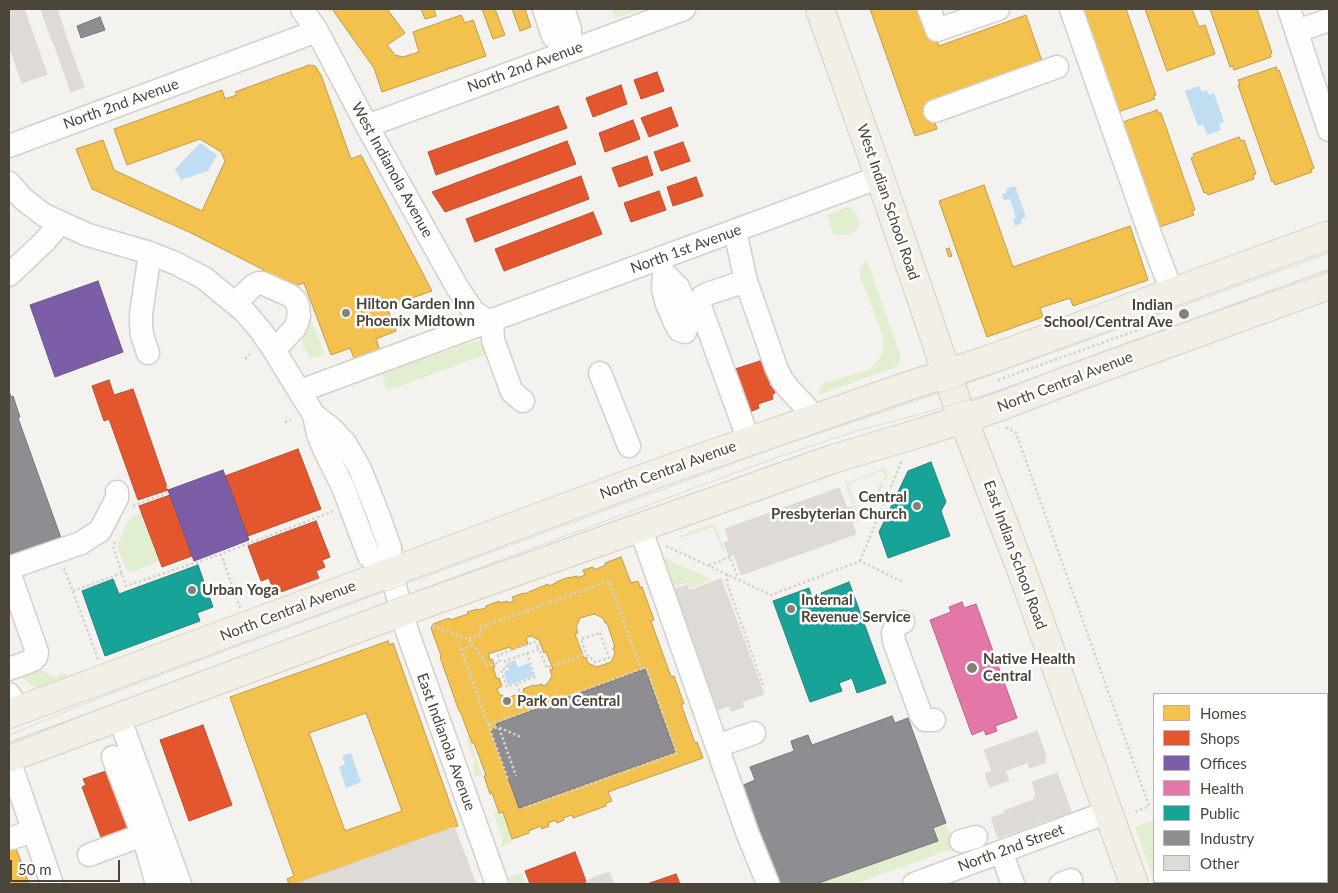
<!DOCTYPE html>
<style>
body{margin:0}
#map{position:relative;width:1338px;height:893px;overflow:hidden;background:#f4f2ee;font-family:Lato,sans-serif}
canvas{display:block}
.frame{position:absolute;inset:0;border:10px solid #4b4439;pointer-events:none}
.legend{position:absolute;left:1153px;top:693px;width:175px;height:190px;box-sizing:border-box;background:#fff;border:1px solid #b7b4b0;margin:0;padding:6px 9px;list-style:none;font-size:15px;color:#4b4439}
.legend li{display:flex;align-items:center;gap:10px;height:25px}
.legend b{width:25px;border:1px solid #b7b4b0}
.scale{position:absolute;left:10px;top:860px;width:110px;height:22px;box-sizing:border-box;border:2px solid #4b4439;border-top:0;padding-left:6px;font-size:15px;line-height:18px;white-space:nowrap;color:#4b4439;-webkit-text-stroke:4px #fff;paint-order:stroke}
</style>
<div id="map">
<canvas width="1338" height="893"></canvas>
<div class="frame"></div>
<ul class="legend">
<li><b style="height:14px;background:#f2c14e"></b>Homes</li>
<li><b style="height:14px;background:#e4572e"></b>Shops</li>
<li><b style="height:14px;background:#7b5ea7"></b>Offices</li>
<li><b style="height:14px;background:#e377a8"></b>Health</li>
<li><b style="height:14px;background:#17a398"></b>Public</li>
<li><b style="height:14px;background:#8d8d92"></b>Industry</li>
<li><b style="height:14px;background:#dedbd6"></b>Other</li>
</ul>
<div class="scale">50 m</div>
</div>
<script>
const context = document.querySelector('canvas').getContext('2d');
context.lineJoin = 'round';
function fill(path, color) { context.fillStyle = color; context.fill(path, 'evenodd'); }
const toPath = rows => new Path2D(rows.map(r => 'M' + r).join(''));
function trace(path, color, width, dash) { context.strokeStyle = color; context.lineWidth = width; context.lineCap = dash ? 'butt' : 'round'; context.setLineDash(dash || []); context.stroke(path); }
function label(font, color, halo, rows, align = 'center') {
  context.font = font + ' Lato,sans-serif'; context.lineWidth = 5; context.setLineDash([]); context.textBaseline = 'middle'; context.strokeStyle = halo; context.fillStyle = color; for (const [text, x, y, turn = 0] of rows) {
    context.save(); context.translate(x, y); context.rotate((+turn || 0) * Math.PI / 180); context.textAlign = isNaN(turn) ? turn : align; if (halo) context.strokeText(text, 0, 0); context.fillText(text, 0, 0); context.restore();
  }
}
fill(toPath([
 [611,9,643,9,622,16,616,17],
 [847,207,852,209,856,213,860,223,857,229,858,231,846,235,833,234,827,215],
 [867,260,901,357,898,366,819,395,819,391,823,383,869,370,879,359,882,353,884,339,860,276,859,268],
 [311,319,325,354,311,359,306,352,302,343,303,336],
 [478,340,492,352,387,391,382,374],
 [885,468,888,476,887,480,883,479,885,476,882,471,848,484,858,512,864,510,867,515,858,519,845,483],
 [881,482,884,483,871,513,868,509],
 [142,513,160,561,128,573,117,546,130,517],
 [714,523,725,551,723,552,713,527,681,538,680,536],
 [663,557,713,580,690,588,687,583,668,588],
 [38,670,44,671,55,677,66,673,67,677,65,680,37,689,22,678,21,676],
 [467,736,469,737,482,775,475,777,473,769,474,760,466,737],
 [1329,757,1329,884,1155,884,1155,882,1327,882,1327,758],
 [712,764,758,884,755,884,709,765],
 [498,811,499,813,503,812,513,842,501,847,503,840,494,814],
 [1154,820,1154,881,1135,827],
 [945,824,949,832,956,849,946,851,854,884,816,884,937,841,933,828],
 [522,873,526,884,511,884,508,877]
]), '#e1eecf');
fill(toPath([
 [1199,86,1202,92,1207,90,1209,95,1214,93,1224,122,1219,124,1221,130,1207,135,1203,125,1198,126,1185,91],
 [200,143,217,155,208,171,181,180,175,169],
 [1015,186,1026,217,1021,219,1022,223,1015,226,1013,219,1016,218,1010,199,1004,200,1002,194,1007,193,1006,189],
 [515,660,518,667,529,663,534,676,508,685,504,672,509,670,507,663],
 [351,753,361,782,346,788,339,767,345,764,342,756]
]), '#c0ddf1');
const homes = toPath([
 [332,9,387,9,405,33,387,45,395,55,403,57,419,52,413,32,461,15,465,23,473,20,486,56,382,92,374,68,332,9],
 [421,9,434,9,436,16,425,19,421,9],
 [482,9,495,9,505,35,493,39,482,9],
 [512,9,525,9,531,27,520,31,512,9],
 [870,9,926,9,939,46,1026,15,1043,64,929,105,937,129,915,136,870,9],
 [1081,9,1126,9,1156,95,1153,96,1155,99,1118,112,1081,9],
 [1145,9,1192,9,1199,27,1205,25,1215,54,1167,71,1145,9],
 [1210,9,1257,9,1272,53,1270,54,1271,57,1234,70,1233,66,1230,67,1210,9],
 [309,65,315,66,321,75,351,159,361,155,432,291,387,307,396,331,376,339,380,351,355,361,350,348,331,355,304,283,295,286,257,283,264,270,189,232,92,189,76,149,103,140,114,170,202,211,225,161,221,152,200,139,127,165,114,129,222,90,225,99,237,95,235,92,309,65],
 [1276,67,1277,71,1279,70,1314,168,1311,169,1312,172,1275,185,1274,181,1272,182,1238,85,1240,85,1238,80,1276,67],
 [1157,110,1158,113,1161,113,1195,210,1192,211,1194,215,1157,228,1120,123,1157,110],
 [1239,137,1241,141,1244,140,1256,174,1253,175,1254,179,1208,195,1206,192,1204,193,1191,158,1194,157,1193,154,1239,137],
 [984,185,1013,267,1130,226,1148,280,1073,306,1070,298,1040,308,1043,317,987,337,939,201,984,185],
 [949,248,952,256,949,257,946,249,949,248],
 [621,557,631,583,638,581,640,587,642,587,654,620,651,621,671,677,674,676,684,704,681,704,695,743,697,742,703,758,608,792,612,801,606,803,606,806,573,818,572,815,563,818,564,820,557,823,556,820,548,823,549,826,542,829,541,826,528,831,529,833,512,839,503,812,499,813,492,793,490,794,484,776,486,775,474,743,472,743,460,711,459,711,440,657,441,656,431,628,433,624,449,618,450,620,468,614,467,612,478,609,478,610,486,608,486,606,499,601,500,603,507,601,508,603,514,601,512,597,524,593,524,594,548,584,549,586,556,583,556,582,569,577,569,578,577,576,577,578,585,575,583,570,593,567,594,570,606,565,605,563,621,557],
 [594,614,603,618,605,623,607,623,615,647,613,648,615,653,611,662,597,667,588,663,586,657,584,658,575,634,578,633,576,627,580,618,594,614],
 [531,636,539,640,544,653,546,652,553,669,550,670,552,676,547,684,543,686,542,684,535,686,534,685,523,689,524,692,507,698,499,694,497,689,502,686,499,678,497,679,493,668,495,667,492,659,490,660,488,654,510,647,511,650,528,644,526,638,531,636],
 [645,669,675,752,519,808,491,730,498,728,496,724,645,669],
 [388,641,389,645,393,643,458,826,295,884,289,884,287,879,294,876,230,697,388,641],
 [366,713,402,811,345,831,309,733,366,713],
 [9,829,29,884,9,884,9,829]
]);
fill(homes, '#f2c14e');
trace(homes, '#c09c48', 1);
const shops = toPath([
 [657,72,664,91,641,99,634,80,657,72],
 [621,85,627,104,593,117,586,98,621,85],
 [558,106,567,128,436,175,428,152,558,106],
 [671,107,678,126,649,137,641,118,671,107],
 [633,120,640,139,605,152,599,133,633,120],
 [567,141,576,164,445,212,432,192,567,141],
 [683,142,690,161,661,171,654,152,683,142],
 [647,156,653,175,619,187,612,168,647,156],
 [581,176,589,199,475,242,466,219,581,176],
 [696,177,703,196,673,206,667,187,696,177],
 [659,191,666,210,631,222,624,203,659,191],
 [593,212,602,234,504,271,495,249,593,212],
 [760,361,761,363,764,362,767,372,764,373,765,375,768,374,771,383,768,385,769,386,772,385,775,393,772,395,773,399,758,404,759,408,750,412,735,369,760,361],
 [109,380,114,395,133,389,168,490,138,500,109,419,104,421,92,386,109,380],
 [298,449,321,509,248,536,225,476,298,449],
 [170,495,192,556,162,567,139,506,170,495],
 [316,521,330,557,322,560,325,567,316,571,319,578,281,592,278,585,272,587,269,578,261,581,248,546,316,521],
 [203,725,232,805,189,821,160,740,203,725],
 [106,771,108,777,112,776,134,834,104,845,82,787,86,785,83,779,106,771],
 [575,852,587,884,530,884,525,871,575,852],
 [676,874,680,884,647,884,676,874]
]);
fill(shops, '#e4572e');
trace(shops, '#b65131', 1);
const offices = toPath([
 [98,281,123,352,55,377,30,305,98,281],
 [223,470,249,540,194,561,168,490,223,470]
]);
fill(offices, '#7b5ea7');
trace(offices, '#6d5686', 1);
const health = toPath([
 [962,602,964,608,976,604,1017,718,995,726,997,731,986,735,984,730,972,735,930,620,951,612,949,607,962,602]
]);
fill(health, '#e377a8');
trace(health, '#b56887', 1);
const public = toPath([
 [931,462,946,502,941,511,950,536,888,558,879,532,908,471,931,462],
 [198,565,213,607,197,613,200,621,105,656,82,591,113,579,119,594,198,565],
 [849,582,886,683,857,693,852,678,839,683,842,691,810,702,773,601,809,588,814,604,824,600,821,593,849,582]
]);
fill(public, '#17a398');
trace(public, '#27867c', 1);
const industry = toPath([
 [100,17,105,30,81,38,77,26,100,17],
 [9,391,11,397,13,396,20,417,18,418,61,538,9,556,9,391],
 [645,669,675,752,519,808,491,730,498,728,496,724,645,669],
 [892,716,895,723,908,718,946,823,933,828,938,841,816,884,778,884,741,786,755,780,750,767,794,751,791,741,808,735,812,745,892,716]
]);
fill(industry, '#8d8d92');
trace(industry, '#797777', 1);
const building = toPath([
 [9,9,24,9,47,74,22,83,9,45,9,9],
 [41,9,57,9,66,36,52,41,41,9],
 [66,37,84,87,71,92,53,41,66,37],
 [839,488,847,508,852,507,857,521,852,522,856,534,741,575,734,554,729,556,724,543,729,541,725,529,839,488],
 [721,579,764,694,742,702,744,707,731,711,729,706,718,710,674,590,687,585,689,591,721,579],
 [1037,731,1046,756,1044,756,1046,762,1030,768,1028,762,1005,771,1009,780,990,787,985,774,992,771,984,750,1037,731],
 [1057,773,1071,811,1061,817,1053,818,998,838,991,818,1005,813,1004,811,1033,800,1036,794,1032,782,1057,773],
 [454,827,476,884,295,884,454,827],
 [609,872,614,884,587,884,586,881,609,872]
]);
fill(building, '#dedbd6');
trace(building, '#dcd9d4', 1);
const minor = toPath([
 [302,9,317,31,367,126,457,287,473,311,484,319,492,321],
 [544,9,553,36,570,51],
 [563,9,570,29,570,51],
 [929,9,937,30,998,9],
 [1071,9,1150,234,1172,292],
 [1289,9,1329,130],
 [1297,31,1329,20],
 [935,111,1057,67],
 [367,126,684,9],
 [9,146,317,31],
 [9,183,22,198,44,215,88,235,147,252,175,263,204,278,244,311,261,331,274,350,314,415,318,434,325,451,343,487,369,556,391,572],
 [735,231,746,281,776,367,782,380,789,389,806,407,811,420],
 [664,273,678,287,683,299,689,320,685,332,679,330,676,325,667,304,663,289,664,273],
 [9,275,45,241,60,223],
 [746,281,707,294,702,297,700,301,700,306,749,441],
 [235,303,254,285,259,283,262,283,291,296,296,301,298,307,299,315,297,323,294,329,274,350],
 [492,321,493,340,512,392,523,401],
 [148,353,142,335,141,324,141,314,150,253],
 [600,373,629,446],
 [300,391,880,177],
 [314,415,332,429,345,443,360,469,378,514,390,548,391,572,407,631,497,884],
 [640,527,747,832,768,884],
 [9,568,81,543,90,537,100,531,117,498,117,492],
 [9,572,37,652,36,657,33,660,9,669],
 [903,622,899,624,895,627,893,633,894,641,921,715,925,720,934,720],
 [9,694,13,701,15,712],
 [119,717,180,884],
 [717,746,754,733],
 [113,757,143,835,157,884],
 [9,760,52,884],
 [12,838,33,831],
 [961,841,976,837],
 [1001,852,1013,884],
 [89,855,156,830],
 [914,884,1108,812],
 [1061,884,1071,880]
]);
const major = toPath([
 [820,9,886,195,957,403,1021,569,1134,884],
 [9,714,661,472,908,386,985,361,1329,235],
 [9,758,402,612,833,459,923,432,999,407,1079,376,1329,285]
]);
trace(minor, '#d2d0cb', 25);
trace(major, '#d6cebb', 30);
trace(toPath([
 [245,359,250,354],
 [998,380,1152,325],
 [285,422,291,420],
 [1006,427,1016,433,1149,806,1133,813],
 [133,506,166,493,168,485],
 [115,542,113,546,126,586,221,554],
 [666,546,771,595,860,561,903,582],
 [860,561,902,460],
 [709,565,730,557,738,578],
 [64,568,98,659],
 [727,574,727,583,763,685],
 [73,591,122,573],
 [240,608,221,554,334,511],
 [432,626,469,639,488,666,500,662,498,655,535,642,539,649],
 [600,633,609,658,595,662,586,654,581,639,600,633],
 [469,639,481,634,479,628,609,581,641,669,488,725],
 [459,644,508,779],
 [461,650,473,645],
 [527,653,535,677,507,687,501,670,507,668,505,661,527,653,539,649,547,668,586,654],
 [517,684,520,693],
 [499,728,516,776],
 [490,730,498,727,521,737],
 [524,808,677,753,646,667,641,669],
 [1177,882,1178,884]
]), '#d3d2cc', 2.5, [2.5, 2.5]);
trace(minor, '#fdfdfc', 22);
trace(major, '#f2efe6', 28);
trace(toPath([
 [9,735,112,693,364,599,775,448,966,384,1329,253],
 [9,745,115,703,778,457,860,430,917,415,994,392,1195,319,1329,272]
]), '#dbdbda', 1);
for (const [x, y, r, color] of [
 [346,313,5,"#868178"],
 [1184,314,6,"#868178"],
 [917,506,5,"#868178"],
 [192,590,5,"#868178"],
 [791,609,5,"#868178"],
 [972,668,6,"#868178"],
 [507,701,5,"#868178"]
]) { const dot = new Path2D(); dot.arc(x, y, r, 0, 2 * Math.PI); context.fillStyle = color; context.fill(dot); trace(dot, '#fff', 2); }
label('15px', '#4b4439', '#fff', [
 ["North 2nd Avenue",525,67,-20],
 ["North 2nd Avenue",121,104,-20],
 ["West Indianola Avenue",392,170,61],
 ["West Indian School Road",888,202,71],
 ["North 1st Avenue",686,249,-20],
 ["North Central Avenue",1065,382,-21],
 ["North Central Avenue",668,470,-20],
 ["East Indian School Road",1015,555,70],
 ["North Central Avenue",288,611,-21],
 ["East Indianola Avenue",446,742,70],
 ["North 2nd Street",1011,848,-20]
]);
label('bold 15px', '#4b4439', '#fff', [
 ["Hilton Garden Inn",356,304],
 ["Phoenix Midtown",356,321],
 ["Indian",1173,305,"right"],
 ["School/Central Ave",1173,322,"right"],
 ["Central",907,497,"right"],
 ["Presbyterian Church",907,514,"right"],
 ["Urban Yoga",202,590],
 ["Internal",801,600],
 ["Revenue Service",801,617],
 ["Native Health",983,659],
 ["Central",983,676],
 ["Park on Central",517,701]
], 'left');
</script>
